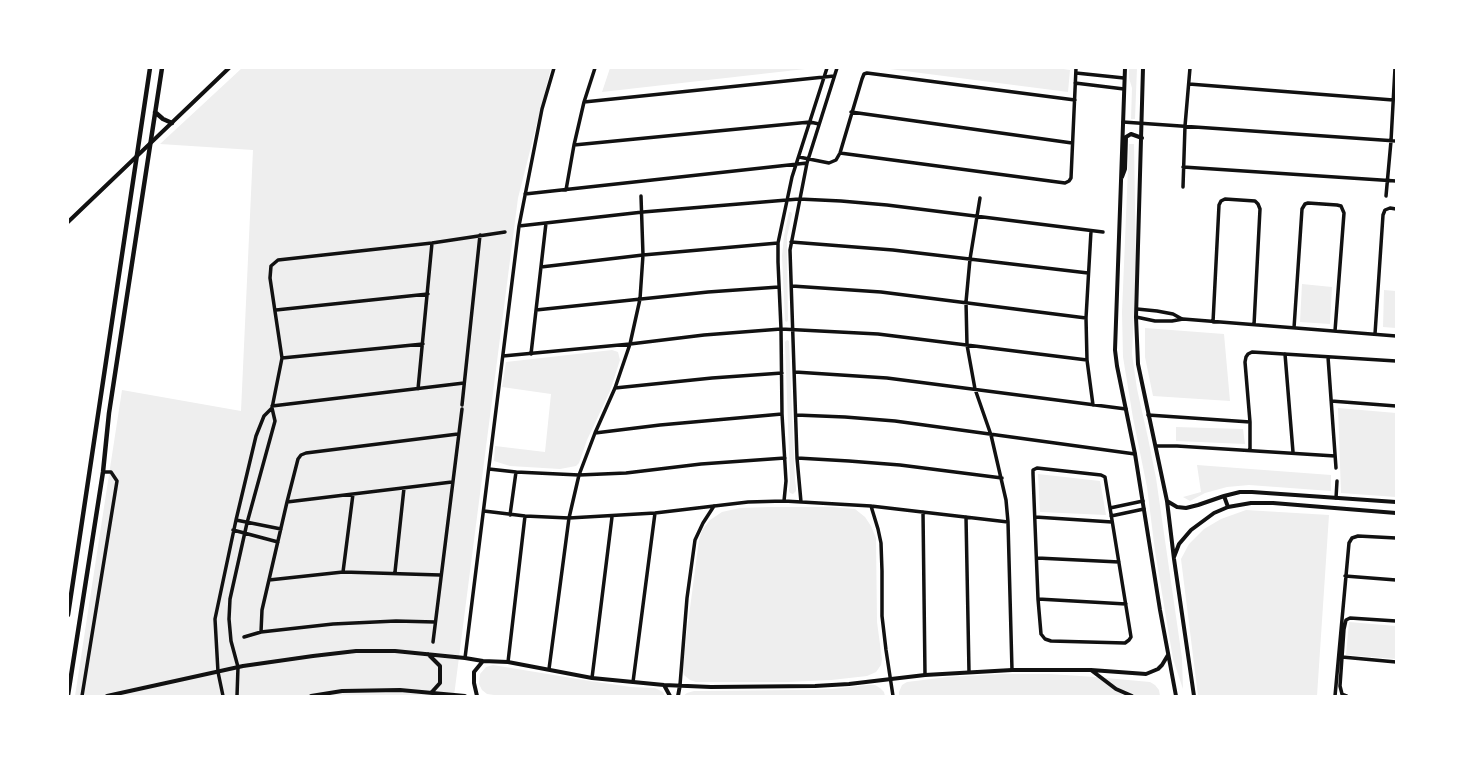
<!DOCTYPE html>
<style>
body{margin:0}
#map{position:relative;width:1464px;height:764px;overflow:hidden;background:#fff;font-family:"Work Sans",sans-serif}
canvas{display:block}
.frame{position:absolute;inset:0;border:69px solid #fff;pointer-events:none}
</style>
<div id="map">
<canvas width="1464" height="764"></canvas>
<div class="frame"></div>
</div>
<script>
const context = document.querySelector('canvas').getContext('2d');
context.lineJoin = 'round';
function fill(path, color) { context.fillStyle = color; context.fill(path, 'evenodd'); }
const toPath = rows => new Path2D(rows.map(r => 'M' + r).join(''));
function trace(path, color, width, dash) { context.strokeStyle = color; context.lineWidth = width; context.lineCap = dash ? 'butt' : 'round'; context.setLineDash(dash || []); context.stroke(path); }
fill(toPath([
 [242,68,551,68,518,198,454,696,75,696,122,390,241,411,253,150,160,144],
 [610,68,814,68,602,92],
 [882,68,1057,68,1070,70,1068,92],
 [1129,68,1137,68,1135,119,1131,119,1132,88,1129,78],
 [1129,144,1134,144,1136,267,1132,354,1137,389,1148,438,1156,478,1182,658,1183,689,1173,659,1155,551,1147,487,1133,418,1123,357,1122,312],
 [789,212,791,212,792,214,787,237,787,256,788,320,787,322,785,321,782,256,784,236],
 [1302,284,1332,287,1330,324,1300,322],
 [1384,290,1396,291,1396,328,1383,327],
 [1145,328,1224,334,1230,401,1153,396,1145,357],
 [787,340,789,341,795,480,796,487,796,491,793,494,790,493,789,491,790,481,785,342],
 [612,350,618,352,620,360,610,391,587,440,579,463,576,466,560,469,510,466,494,461,495,446,545,452,551,394,502,387,506,362],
 [1338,408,1396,413,1396,497,1341,493],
 [1176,427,1243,429,1245,444,1176,441],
 [1197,465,1331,475,1331,491,1249,485,1227,487,1205,493,1190,501,1183,497,1201,492],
 [1038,474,1100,481,1106,515,1040,512],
 [769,507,832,507,855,509,865,517,871,526,876,538,877,622,882,659,881,665,876,672,867,676,831,680,788,682,696,682,690,680,684,675,682,669,699,540,702,530,710,520,722,512,740,508],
 [1246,510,1329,515,1317,696,1198,696,1181,559,1189,544,1204,529,1221,519],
 [1349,622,1396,626,1396,659,1346,655],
 [493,665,590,681,631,687,655,688,663,692,665,696,501,696,487,694,482,690,479,684,480,674,486,667],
 [1003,674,1050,674,1095,677,1150,682,1155,685,1159,690,1160,696,899,696,899,692,902,685,907,682,947,677],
 [868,685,875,685,880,688,884,692,885,696,683,696,687,693,694,691,796,690,832,689]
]), '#eee');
trace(toPath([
 [1076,73,1124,78],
 [1075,83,1124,89],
 [1189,84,1393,100],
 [584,102,834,76],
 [851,112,1072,143],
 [1123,122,1396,141],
 [574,145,810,122,819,124],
 [840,153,1065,183,1069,181,1071,178,1076,68],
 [799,157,829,163,836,160,840,153,862,79,864,74,867,73,1075,100],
 [1183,167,1396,181],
 [1183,187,1185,126,1190,68],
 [566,190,574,145,584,102,595,68],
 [525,194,807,163],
 [1386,196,1391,141,1395,68],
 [980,198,970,259,966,302,967,345,975,389,991,435,1006,500,1008,522,1012,670],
 [519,226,643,212,799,199,841,201,887,205,1103,232],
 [1091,231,1086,318,1087,360,1093,405],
 [791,242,893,250,1088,273],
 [541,267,643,255,778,243],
 [792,286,881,292,1086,318],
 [1137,309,1157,311,1173,314,1182,319],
 [276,310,428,294],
 [536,310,708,292,779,287],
 [1136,317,1155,321,1172,321,1183,319,1396,336],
 [1213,322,1219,205,1221,201,1225,199,1255,201,1258,204,1260,209,1254,325],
 [1294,328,1302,209,1305,204,1308,203,1337,205,1341,206,1344,213,1335,331],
 [1375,334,1383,215,1385,210,1390,208,1396,209],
 [531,354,546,223],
 [1285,354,1293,452],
 [503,356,630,344,704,335,781,329,878,334,1087,360],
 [1328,357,1336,468],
 [282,358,423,344],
 [795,372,887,378,1126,409],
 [615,388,712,378,782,373],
 [418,389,432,243],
 [1331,401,1396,406],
 [462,405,480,235],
 [272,406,464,383],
 [796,415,845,417,895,421,1135,454],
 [1148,415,1250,422],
 [595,433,660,425,782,414],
 [1156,446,1177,446,1335,456],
 [1250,451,1250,422,1245,362,1246,357,1248,354,1252,352,1396,361],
 [797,458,849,461,900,465,1002,478],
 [1037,468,1101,475,1105,477,1131,637,1129,640,1125,643,1051,641,1045,639,1041,634,1038,599,1033,474,1033,470,1037,468],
 [489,469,516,472,579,475,626,473,701,464,785,458],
 [1336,498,1337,481],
 [784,501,786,481,782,414,781,329,778,262,778,243,792,177,827,68],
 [287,502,452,482],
 [801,502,797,458,790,250,807,163,837,68],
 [871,506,878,529,881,543,882,571,882,616,886,650,893,696],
 [1110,508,1143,501],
 [484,511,525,516,569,518,655,513,748,502,784,501,871,506,1008,522],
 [923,512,925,675],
 [510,515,516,472],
 [1111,516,1144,509],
 [966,517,969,672],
 [1035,517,1112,522],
 [236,520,281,529],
 [233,530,278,542],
 [1037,558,1119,562],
 [343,572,353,494],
 [395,572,404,488],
 [1345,576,1396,580],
 [269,580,343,572,440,575],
 [1038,599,1126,604],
 [261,632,262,610,287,502,298,459,301,455,306,453,458,434],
 [244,637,261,632,333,624,396,621,435,622],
 [433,642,462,409],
 [1342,657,1396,662],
 [465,658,519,226,542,109,554,68],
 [508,662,525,516],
 [549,669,569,518,579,475,595,433,615,388,630,344,640,299,643,255,641,196],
 [592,678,612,517],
 [633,682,655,513],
 [680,685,687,598,695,540,703,523,714,506],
 [82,696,117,481,111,472,103,472],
 [223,696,218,672,215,619,236,520,256,436,264,416,272,408],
 [237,696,238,667,231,641,229,619,230,599,247,523,275,421,272,408,282,358,270,278,271,266,278,260,432,243,505,232],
 [1335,696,1349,543,1352,538,1358,536,1396,538],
 [1347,696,1342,694,1340,686,1344,629,1346,620,1350,618,1396,621]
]), '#111', 3.5);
trace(toPath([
 [1125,68,1115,350,1117,366,1135,454,1160,610,1176,696],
 [1143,68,1136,317,1138,364,1167,501,1174,559,1194,696],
 [1122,177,1125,169,1126,137,1131,134,1142,138],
 [68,222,229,68],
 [1224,496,1228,507],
 [1167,501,1177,507,1186,508,1198,505,1224,496,1240,492,1252,492,1396,502],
 [1174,557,1179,544,1191,530,1214,513,1228,507,1251,503,1273,503,1396,513],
 [428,654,440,666,440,683,431,693],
 [1091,670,1116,689,1132,696],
 [664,685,670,696],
 [107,696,243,666,313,656,356,651,395,651,465,658,483,661,508,662,592,678,664,685,711,687,815,686,849,684,925,675,1012,670,1091,670,1146,674,1158,669,1162,665,1168,655],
 [311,696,342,691,400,690,465,696],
 [477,696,474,683,474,672,483,661],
 [678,696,680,685]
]), '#111', 4);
trace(toPath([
 [155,112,163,119,172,123],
 [68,615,150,68],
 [68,695,103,472,109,413,162,68]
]), '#111', 4.5);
</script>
